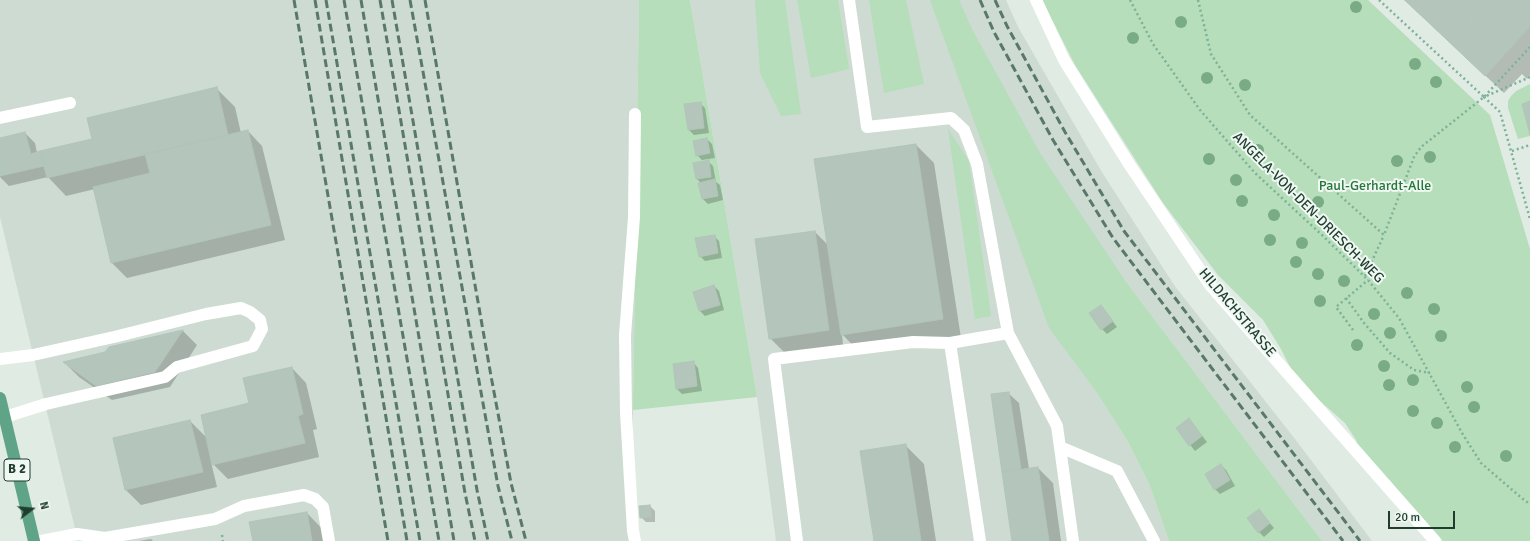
<!DOCTYPE html>
<style>
body{margin:0}
#map{position:relative;width:1530px;height:541px;overflow:hidden;background:#dfebe3;font-family:Signika,sans-serif}
canvas{display:block}
.north{position:absolute;left:12px;top:489px;width:40px;height:40px;-webkit-text-stroke:3px #eff8f2;paint-order:stroke;rotate:74deg;font-size:11px;font-weight:700;line-height:16px;text-align:center;color:#1f3c2f}
.north::after{content:'';display:block;margin:auto;width:14px;height:18px;background:#1f3c2f;clip-path:polygon(50% 0,100% 100%,50% 72%,0 100%)}
.scale{position:absolute;left:1388px;top:511px;width:67px;height:18px;box-sizing:border-box;border:2px solid #1f3c2f;border-top:0;padding-left:5px;font-size:12px;line-height:14px;white-space:nowrap;color:#1f3c2f;-webkit-text-stroke:3px #eff8f2;paint-order:stroke}
</style>
<div id="map">
<canvas width="1530" height="541"></canvas>
<div class="north">N</div>
<div class="scale">20 m</div>
</div>
<script>
const context = document.querySelector('canvas').getContext('2d');
context.lineJoin = 'round';
function fill(path, color) { context.fillStyle = color; context.fill(path, 'evenodd'); }
const toPath = rows => new Path2D(rows.map(r => 'M' + r).join(''));
function trace(path, color, width, dash) { context.strokeStyle = color; context.lineWidth = width; context.lineCap = dash ? 'butt' : 'round'; context.setLineDash(dash || []); context.stroke(path); }
function label(font, color, halo, rows, align = 'center') {
  context.font = font + ' Signika,sans-serif'; context.lineWidth = 4; context.setLineDash([]); context.textBaseline = 'middle'; context.strokeStyle = halo; context.fillStyle = color; for (const [text, x, y, turn = 0] of rows) {
    context.save(); context.translate(x, y); context.rotate((+turn || 0) * Math.PI / 180); context.textAlign = isNaN(turn) ? turn : align; if (halo) context.strokeText(text, 0, 0); context.fillText(text, 0, 0); context.restore();
  }
}
fill(toPath([
 [0,0,639,0,633,410,633,541,78,541,0,217],
 [690,0,1006,0,1018,27,1100,169,1174,285,1295,439,1372,541,1322,541,1124,279,1093,387,1127,440,1150,486,1169,541,776,541,757,397]
]), '#cddbd2');
fill(toPath([
 [639,0,690,0,757,397,633,410],
 [755,0,785,0,801,114,781,116,760,73],
 [797,0,838,0,849,69,811,78],
 [869,0,906,0,924,84,884,93],
 [930,0,959,0,972,29,1040,153,1124,279,1322,541,1169,541,1150,486,1127,440,1093,387,1049,328],
 [1042,0,1368,0,1490,115,1530,249,1530,541,1443,541,1358,447,1356,440,1345,423,1304,387,1295,377,1281,349,1263,320,1218,275,1163,203,1075,65],
 [1530,84,1530,101,1522,104,1530,136,1518,139,1508,108,1508,101,1511,96,1516,91],
 [948,129,969,161,991,316,975,319]
]), '#b6deba');
fill(toPath([
 [1404,0,1478,0,1481,2,1482,0,1530,0,1530,75,1527,79,1522,74,1504,93],
 [216,88,235,107,241,133,248,131,262,146,285,240,127,278,112,263,95,189,66,196,48,177,9,186,0,177,0,139,25,133,35,143,37,153,93,139],
 [700,103,705,108,709,133,694,135,689,130],
 [707,139,712,144,715,158,702,160,697,155],
 [916,145,934,163,961,338,860,353,842,334,843,345,785,353,770,338,815,232,828,245],
 [708,161,713,166,716,182,720,185,723,200,708,204,703,199,701,183,697,179,694,164],
 [714,236,719,241,722,258,705,261,700,256],
 [714,286,719,291,724,310,705,316,700,311],
 [1101,306,1117,327,1107,334,1102,329],
 [183,331,197,345,170,387,112,400,79,377,65,363,105,353,109,348],
 [693,362,698,368,702,391,682,394,677,389],
 [292,368,306,383,317,429,313,430,319,457,228,479,211,462,217,487,141,505,126,490,114,439,190,421,207,438],
 [1008,393,1019,403,1029,469,1038,468,1053,483,1061,541,1013,541,1003,472],
 [1189,419,1207,442,1195,451,1177,428],
 [905,445,924,464,936,541,875,541],
 [1221,465,1226,470,1235,486,1220,494,1215,489],
 [650,506,655,511,655,522,646,522,641,517],
 [1259,510,1274,528,1264,537,1259,532],
 [307,513,330,537,331,541,254,541],
 [151,539,153,541,139,541]
]), '#0003');
const building = toPath([
 [1405,0,1480,0,1481,1,1463,20,1503,56,1485,76,1405,0],
 [1481,0,1530,0,1530,26,1503,56,1463,20,1481,0],
 [217,87,228,135,47,178,40,151,92,139,87,118,217,87],
 [1530,101,1530,135,1522,104,1530,101],
 [701,102,704,128,688,130,684,104,701,102],
 [248,130,271,225,111,263,93,187,150,173,145,154,248,130],
 [25,132,31,154,40,151,44,166,0,176,0,138,25,132],
 [707,138,710,153,696,156,693,141,707,138],
 [916,144,943,319,841,335,814,159,916,144],
 [709,160,711,177,696,179,693,163,709,160],
 [715,179,718,196,702,199,698,183,715,179],
 [815,231,829,330,769,339,755,239,815,231],
 [715,235,718,253,699,257,695,238,715,235],
 [714,285,720,305,699,311,693,292,714,285],
 [1101,305,1113,321,1101,330,1089,313,1101,305],
 [183,330,155,372,96,386,63,362,105,352,109,347,183,330],
 [694,361,697,386,676,389,673,364,694,361],
 [292,367,303,414,298,416,305,443,212,465,201,415,249,403,243,378,292,367],
 [1009,392,1021,469,1002,472,991,394,1009,392],
 [1189,418,1202,436,1189,446,1176,428,1189,418],
 [190,420,203,472,125,490,113,438,190,420],
 [906,444,921,541,874,541,860,451,906,444],
 [1221,464,1230,480,1214,490,1205,474,1221,464],
 [1038,467,1049,541,1012,541,1002,472,1038,467],
 [650,505,651,517,640,518,639,506,650,505],
 [1259,509,1270,523,1258,533,1247,518,1259,509],
 [307,512,312,541,253,541,249,522,307,512]
]);
fill(building, '#b4c6bc');
trace(building, '#b1c5b9', 1);
trace(toPath([
 [1130,0,1153,44,1200,110,1255,173,1323,236,1368,280,1399,318,1462,433,1481,463,1524,500,1530,504],
 [1198,0,1211,54,1250,115,1384,235,1414,157,1421,147,1484,97,1530,47],
 [1379,0,1484,97],
 [1530,77,1484,97,1500,112,1530,219],
 [1512,151,1530,145],
 [1365,276,1384,235],
 [1346,298,1364,323,1390,353,1414,370,1430,373],
 [1353,330,1336,307,1368,280],
 [222,535,223,541]
]), '#7db198', 2.5, [2, 3]);
trace(toPath([
 [849,0,867,127,951,118,964,130,977,164,1008,333],
 [1036,0,1064,60,1129,164,1210,285,1435,541],
 [635,114,634,217,625,335,626,413,633,531,635,541],
 [0,118,70,103],
 [0,359,33,355,114,337,206,314,241,308,250,312,260,320,262,329,253,346,177,367,165,377,46,404,5,417],
 [1060,447,1117,471,1154,541],
 [41,541,77,534,105,538,215,519,244,506,304,495,315,499,323,507,329,541],
 [797,541,774,359,913,342,950,343],
 [980,541,950,343,1008,333,1057,426,1073,541]
]), '#fff', 12);
trace(toPath([
 [0,398,34,541]
]), '#60a487', 12);
trace(toPath([
 [294,0,388,541],
 [315,0,407,541],
 [326,0,420,541],
 [344,0,439,541],
 [361,0,454,541],
 [380,0,465,493,475,541],
 [392,0,477,490,488,541],
 [410,0,498,486,512,541],
 [425,0,491,376,511,483,526,541],
 [980,0,994,32,1053,140,1113,238,1343,541],
 [995,0,1007,26,1065,132,1124,231,1360,541]
]), '#59786a', 3, [8, 4]);
context.fillStyle = '#79ab85';
for (const [x, y] of [
 [1356,7],
 [1181,22],
 [1133,38],
 [1415,64],
 [1207,78],
 [1436,82],
 [1245,85],
 [1258,150],
 [1430,157],
 [1209,159],
 [1397,161],
 [1236,180],
 [1242,201],
 [1318,202],
 [1274,215],
 [1270,240],
 [1302,243],
 [1296,262],
 [1318,274],
 [1344,281],
 [1407,293],
 [1320,301],
 [1434,309],
 [1374,314],
 [1390,333],
 [1441,336],
 [1357,345],
 [1384,366],
 [1413,380],
 [1389,385],
 [1467,387],
 [1474,407],
 [1413,411],
 [1437,423],
 [1455,447],
 [1506,456]
]) { context.beginPath(); context.arc(x, y, 6, 0, 2 * Math.PI); context.fill(); }
for (const [x, y, w] of [
 [17,470,26]
]) { const box = new Path2D(); box.roundRect(x - w / 2, y - 11, w, 22, 3); context.fillStyle = '#eff8f2'; context.fill(box); trace(box, '#1f3c2f', 1); }
label('bold 13px', '#1f3c2f', null, [
 ["B 2",17,470]
]);
label('14px', '#267638', '#eff8f2', [
 ["Paul-Gerhardt-Alle",1375,186]
]);
label('14px', '#1f3c2f', '#eff8f2', [
 ["ANGELA-VON-DEN-DRIESCH-WEG",1308,208,45],
 ["HILDACHSTRASSE",1237,313,50]
]);
</script>
